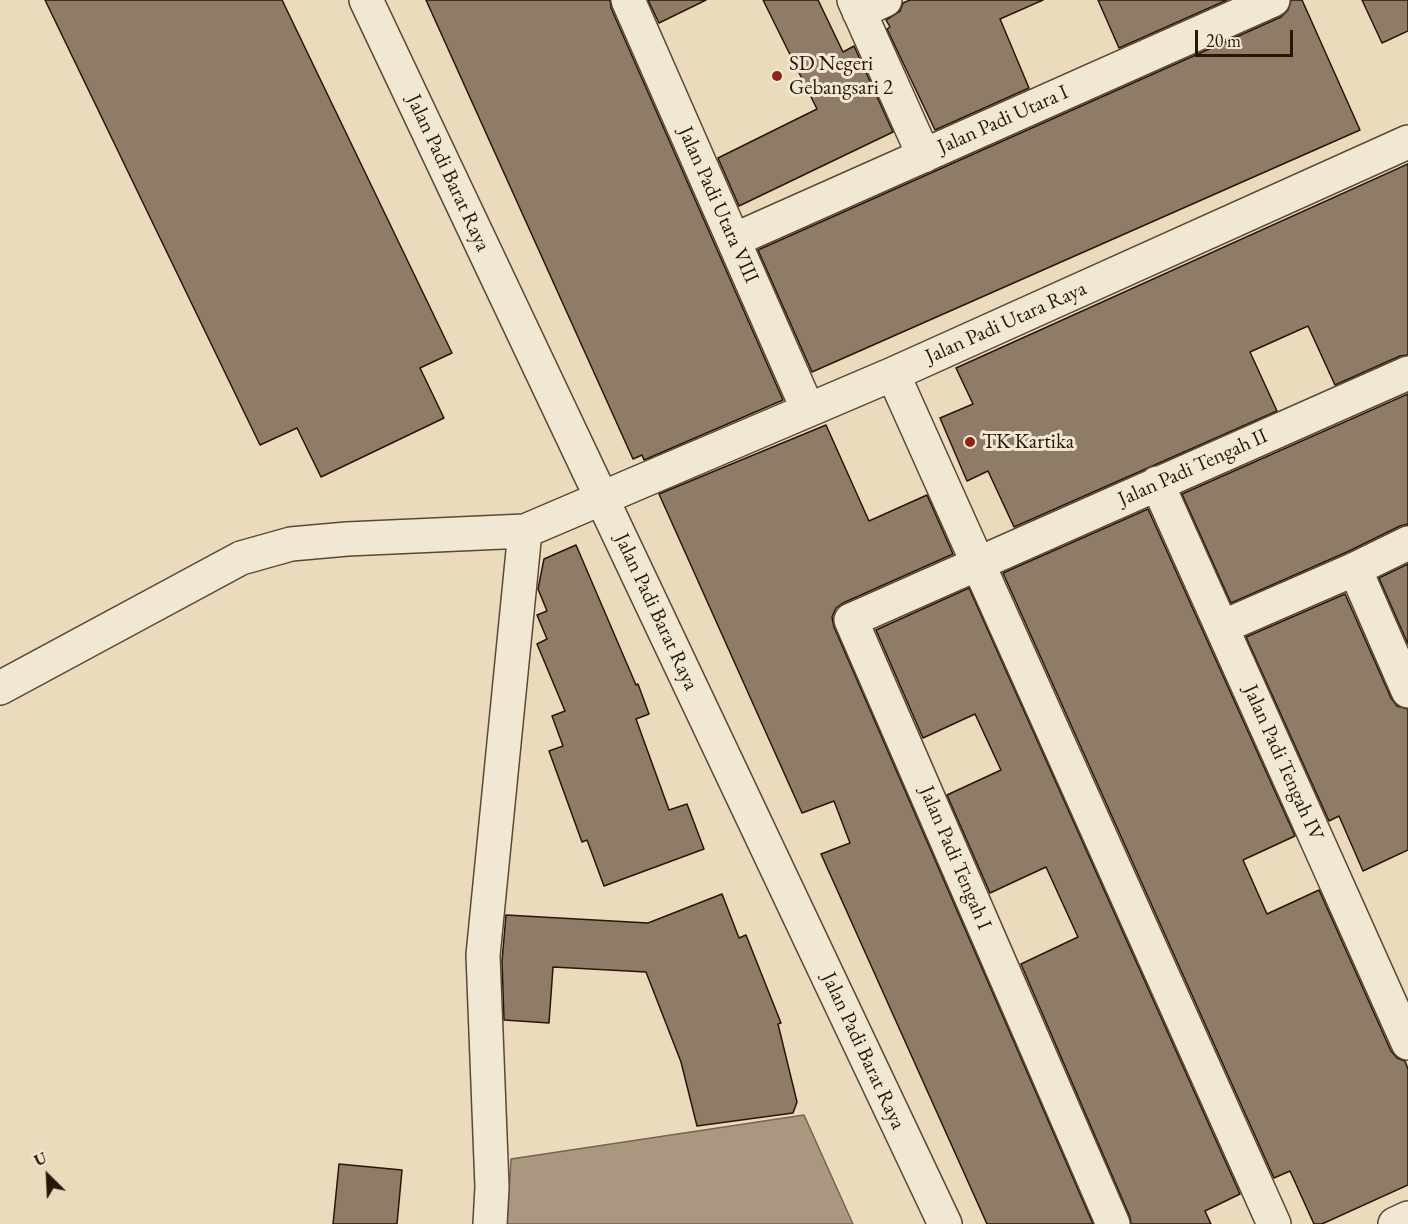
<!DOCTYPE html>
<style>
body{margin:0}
#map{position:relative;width:1408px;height:1224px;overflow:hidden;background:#eadbbd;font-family:"EB Garamond",serif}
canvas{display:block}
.north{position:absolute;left:18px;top:1146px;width:60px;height:60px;-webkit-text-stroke:4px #f1e8d4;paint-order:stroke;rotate:336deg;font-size:16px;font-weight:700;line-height:24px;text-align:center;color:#2a1608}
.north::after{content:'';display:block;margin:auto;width:21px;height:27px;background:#2a1608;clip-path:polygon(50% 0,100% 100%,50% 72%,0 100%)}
.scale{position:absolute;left:1195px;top:30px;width:98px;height:27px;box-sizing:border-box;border:3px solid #2a1608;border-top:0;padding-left:8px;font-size:18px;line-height:21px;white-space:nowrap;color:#2a1608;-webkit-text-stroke:4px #f1e8d4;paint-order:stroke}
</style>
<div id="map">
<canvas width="1408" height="1224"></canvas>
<div class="north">U</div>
<div class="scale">20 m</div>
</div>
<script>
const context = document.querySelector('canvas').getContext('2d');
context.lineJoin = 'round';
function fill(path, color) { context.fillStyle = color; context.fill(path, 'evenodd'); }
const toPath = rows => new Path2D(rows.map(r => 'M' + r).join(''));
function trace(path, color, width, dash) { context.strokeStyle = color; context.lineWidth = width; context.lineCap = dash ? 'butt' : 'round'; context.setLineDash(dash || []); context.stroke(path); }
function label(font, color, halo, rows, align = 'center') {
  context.font = font + ' "EB Garamond",serif'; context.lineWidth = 6; context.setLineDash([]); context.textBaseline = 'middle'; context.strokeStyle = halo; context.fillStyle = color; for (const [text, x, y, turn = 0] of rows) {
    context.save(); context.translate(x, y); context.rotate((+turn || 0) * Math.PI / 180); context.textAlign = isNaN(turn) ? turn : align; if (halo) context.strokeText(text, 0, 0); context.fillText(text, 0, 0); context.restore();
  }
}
const water = toPath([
 [804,1115,853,1224,507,1224,511,1159,804,1115]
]);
fill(water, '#a9987f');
trace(water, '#76644f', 1.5);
const building = toPath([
 [45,0,282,0,452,353,420,368,444,418,321,477,297,428,260,445,45,0],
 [426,0,610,0,611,8,783,400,644,460,642,455,633,459,426,0],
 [648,0,706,0,659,23,648,0],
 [763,0,818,0,843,52,854,46,893,132,739,206,718,158,817,109,763,0],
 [910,0,1043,0,1000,19,1029,88,935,130,887,29,890,27,886,20,900,11,903,3,910,0],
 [1098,0,1227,0,1119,48,1098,0],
 [1291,0,1302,0,1360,130,812,372,758,250,1281,17,1288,10,1291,0],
 [1362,0,1408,0,1408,31,1382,43,1362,0],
 [1408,164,1408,355,1400,356,1335,385,1308,326,1250,352,1277,411,1014,527,988,471,967,481,940,418,973,404,956,368,1408,164],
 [1408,394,1408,524,1400,526,1347,552,1231,603,1182,494,1408,394],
 [826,425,869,521,927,495,953,554,843,603,836,608,832,617,834,627,1093,1224,987,1224,821,854,850,843,834,801,802,813,659,494,826,425],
 [1148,509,1295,836,1243,860,1267,914,1319,890,1391,1051,1397,1058,1405,1061,1408,1069,1408,1185,1322,1224,1314,1224,1290,1171,1274,1178,1003,573,1148,509],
 [576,545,636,685,638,684,649,714,636,719,669,810,687,804,704,849,604,886,587,840,582,842,549,751,563,746,552,716,565,711,537,644,547,639,537,615,547,611,538,589,544,559,576,545],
 [1408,564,1408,644,1379,578,1408,564],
 [969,588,1240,1194,1205,1211,1211,1224,1131,1224,1130,1217,1021,964,1078,937,1046,867,990,893,947,795,1001,770,975,714,923,738,876,630,969,588],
 [1345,594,1391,698,1397,706,1408,709,1408,850,1363,871,1339,816,1329,821,1246,637,1345,594],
 [722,894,739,938,746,935,781,1023,778,1024,797,1102,793,1113,697,1126,681,1062,646,972,553,967,549,1023,504,1020,502,961,506,915,648,923,722,894],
 [339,1164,402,1170,397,1224,333,1224,339,1164]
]);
fill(building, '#8e7c66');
trace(building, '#2a1608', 1.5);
const minor = toPath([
 [366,0,945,1224],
 [628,0,808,410],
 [854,0,924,156],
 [859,12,885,0],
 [734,240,1273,0],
 [893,374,1274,1224],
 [1157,483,1408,1043],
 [1355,569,1408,691],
 [1222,627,1355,569,1408,543],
 [0,688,241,558,291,544,347,539,525,531,893,374,1408,142],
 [490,1224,492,1187,483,955,525,531],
 [1113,1224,851,620,1408,373],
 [1395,1224,1408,1218]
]);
trace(minor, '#5a4735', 36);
trace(minor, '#f1e8d4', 33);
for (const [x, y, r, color] of [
 [777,76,6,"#8f2418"],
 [970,442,6,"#8f2418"]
]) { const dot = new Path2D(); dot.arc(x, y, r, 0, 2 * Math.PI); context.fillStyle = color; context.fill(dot); trace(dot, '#f1e8d4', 2); }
label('21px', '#2a1608', '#f1e8d4', [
 ["SD Negeri",789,64],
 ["Gebangsari 2",789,88],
 ["TK Kartika",982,442]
], 'left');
label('21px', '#2a1608', '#f1e8d4', [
 ["Jalan Padi Utara I",1003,120,-24],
 ["Jalan Padi Barat Raya",448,173,65],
 ["Jalan Padi Utara VIII",718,205,66],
 ["Jalan Padi Utara Raya",1006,323,-24],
 ["Jalan Padi Tengah II",1193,468,-24],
 ["Jalan Padi Barat Raya",656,612,65],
 ["Jalan Padi Tengah IV",1283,763,66],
 ["Jalan Padi Tengah I",955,858,67],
 ["Jalan Padi Barat Raya",863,1051,65]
]);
</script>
